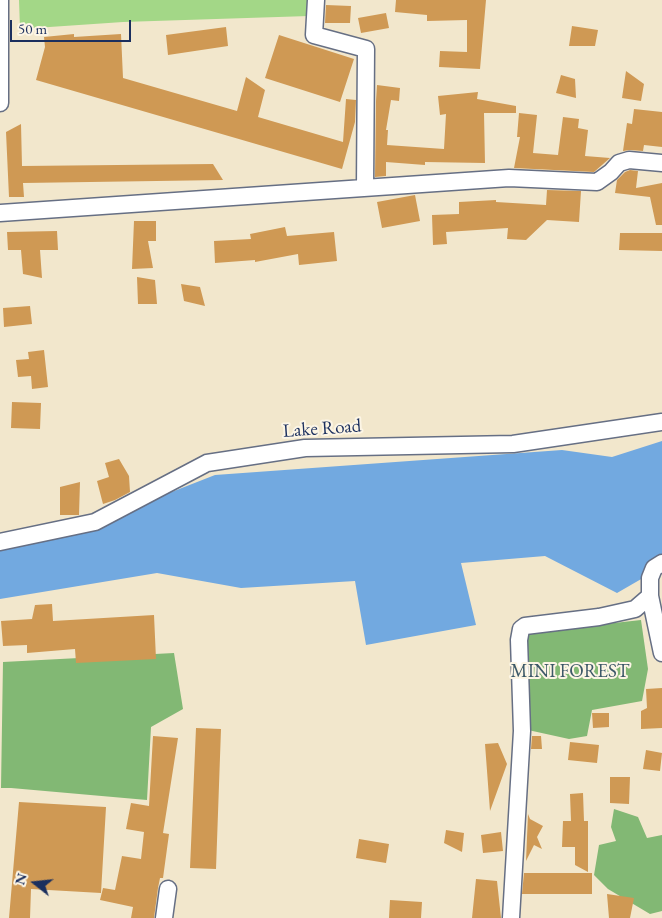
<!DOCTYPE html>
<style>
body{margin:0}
#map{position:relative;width:662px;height:918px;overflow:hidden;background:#f2e7cc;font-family:"EB Garamond",serif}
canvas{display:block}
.north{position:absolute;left:10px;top:858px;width:50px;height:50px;-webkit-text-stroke:4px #fcf5e5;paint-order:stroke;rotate:286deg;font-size:14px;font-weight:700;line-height:20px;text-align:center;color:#1b2f5e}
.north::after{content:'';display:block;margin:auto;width:18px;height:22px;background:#1b2f5e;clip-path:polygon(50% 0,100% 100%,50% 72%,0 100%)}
.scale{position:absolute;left:10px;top:20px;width:121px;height:22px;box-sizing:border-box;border:2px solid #1b2f5e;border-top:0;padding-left:6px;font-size:15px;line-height:18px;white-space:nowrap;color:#1b2f5e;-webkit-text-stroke:4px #fcf5e5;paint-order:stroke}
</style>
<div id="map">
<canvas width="662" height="918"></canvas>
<div class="north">N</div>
<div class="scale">50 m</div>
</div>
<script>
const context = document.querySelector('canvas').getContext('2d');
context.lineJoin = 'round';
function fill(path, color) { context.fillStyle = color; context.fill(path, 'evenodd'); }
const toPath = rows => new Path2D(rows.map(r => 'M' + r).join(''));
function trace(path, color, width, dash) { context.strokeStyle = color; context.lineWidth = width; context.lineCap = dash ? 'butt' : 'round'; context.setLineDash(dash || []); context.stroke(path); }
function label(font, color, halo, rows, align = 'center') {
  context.font = font + ' "EB Garamond",serif'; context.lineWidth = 4; context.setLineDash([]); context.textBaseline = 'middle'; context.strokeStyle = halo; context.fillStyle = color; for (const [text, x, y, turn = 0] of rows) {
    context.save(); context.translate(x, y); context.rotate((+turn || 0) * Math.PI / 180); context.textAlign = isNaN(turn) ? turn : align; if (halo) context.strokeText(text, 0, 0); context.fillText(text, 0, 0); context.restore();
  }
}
fill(toPath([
 [19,0,310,0,309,16,123,22,20,29]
]), '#a3d787');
fill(toPath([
 [641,620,648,669,642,701,592,710,587,736,569,739,528,730,525,633],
 [174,653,183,709,151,727,147,800,11,788,1,788,3,662],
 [614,809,638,817,647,838,662,835,662,911,650,914,608,889,594,875,599,845,616,841,611,827]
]), '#82b874');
fill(toPath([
 [662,441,662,567,617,593,545,556,461,563,476,625,366,645,355,581,241,588,157,573,0,599,0,542,95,522,215,475,562,450,612,457]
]), '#72a9e0');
fill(toPath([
 [396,0,486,0,480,69,439,67,440,51,467,52,467,20,427,21,427,15,395,12],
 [326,5,351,6,350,23,325,23],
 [386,13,389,28,361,33,358,18],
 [572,26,598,30,595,46,569,46],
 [226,27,228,46,168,55,166,35],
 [74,34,74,37,121,34,123,78,237,111,246,77,265,90,258,117,343,142,346,99,356,100,355,122,342,169,36,80,45,47,44,37],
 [279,35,354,59,340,102,265,78],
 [626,71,644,84,641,101,622,98],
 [561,75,575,79,576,98,556,93],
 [377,85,400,88,399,101,391,100,386,130,388,130,387,145,444,149,446,114,440,115,438,96,478,92,477,99,516,106,516,113,484,113,485,163,425,162,425,165,386,162,386,176,375,177,376,101],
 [634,109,662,112,662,147,644,145,643,151,630,150,623,151,627,123,632,124],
 [519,113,537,115,533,153,558,155,563,117,579,119,578,128,588,130,585,156,610,158,594,172,514,168,520,137,517,137],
 [21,124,22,166,213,164,223,180,23,183,24,197,9,197,6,132],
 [630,170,638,171,636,188,662,183,662,225,656,225,650,197,615,193,617,180,625,172],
 [547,190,581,191,579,222,547,220,526,240,507,239,508,228,446,232,447,244,433,245,432,215,459,214,459,202,496,200,496,202,546,205],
 [415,195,420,221,382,228,377,202],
 [134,221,156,221,156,241,148,241,153,268,132,269],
 [285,227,287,236,334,232,337,261,299,265,298,254,255,262,255,260,215,263,214,241,251,239,250,234],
 [57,231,58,250,40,250,42,278,23,274,21,250,8,250,7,232],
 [620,233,662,233,662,251,619,250],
 [137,277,155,280,157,304,138,304],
 [181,284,200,287,205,306,184,301],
 [30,306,32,324,4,327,3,308],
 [44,350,48,387,32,389,31,376,18,377,16,360,29,359,28,352],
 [12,402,41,403,40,429,11,428],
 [119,459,129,476,130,492,115,500,103,504,97,481,109,477,105,463],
 [80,482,79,515,60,515,60,487],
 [52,604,53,621,154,615,156,659,76,663,75,649,27,653,27,645,3,646,1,621,32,619,35,605],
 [662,688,662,728,641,729,641,711,647,708,646,689],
 [592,713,609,713,609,727,593,728],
 [196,728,221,729,216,869,190,868],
 [153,736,178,738,163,833,169,834,163,878,160,878,158,888,154,918,131,918,133,907,100,900,103,888,115,890,122,856,141,859,144,832,126,829,131,803,149,806],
 [532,736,541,736,542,749,531,749],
 [570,742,599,745,597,763,568,760],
 [498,743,507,764,490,811,485,744],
 [646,750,662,753,660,771,643,769],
 [610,777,630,777,629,804,610,803],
 [583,793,584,821,588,821,588,872,575,865,575,847,562,847,563,821,571,821,570,794],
 [19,802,106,807,101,893,31,889,30,918,9,918],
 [528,814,530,819,543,826,537,837,542,849,534,845,526,861],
 [446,830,464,833,462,852,444,843],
 [501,832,503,851,483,853,481,835],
 [359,839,389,844,386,863,356,858],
 [524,873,592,873,592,894,522,894],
 [476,879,497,881,501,918,472,918],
 [607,894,634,898,630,918,609,918],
 [390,900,422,902,421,918,389,918]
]), '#cf9954');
const minor = toPath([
 [316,0,314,35,366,49,365,188],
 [0,103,0,0],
 [0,213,509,178,597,182,611,172,619,163,629,160,662,163],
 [0,542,95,522,207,463,305,448,513,444,662,422],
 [662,563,654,568,650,578,650,596,662,653],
 [164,918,168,889],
 [511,918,522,731,519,640,521,629,525,626,599,617,635,609,650,596]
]);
trace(minor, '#666f84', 19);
trace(minor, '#fff', 16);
label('19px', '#1b2f5e', '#fcf5e5', [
 ["Lake Road",322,429,-4]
]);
label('19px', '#3d5968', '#fcf5e5', [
 ["MINI FOREST",570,672]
]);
</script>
